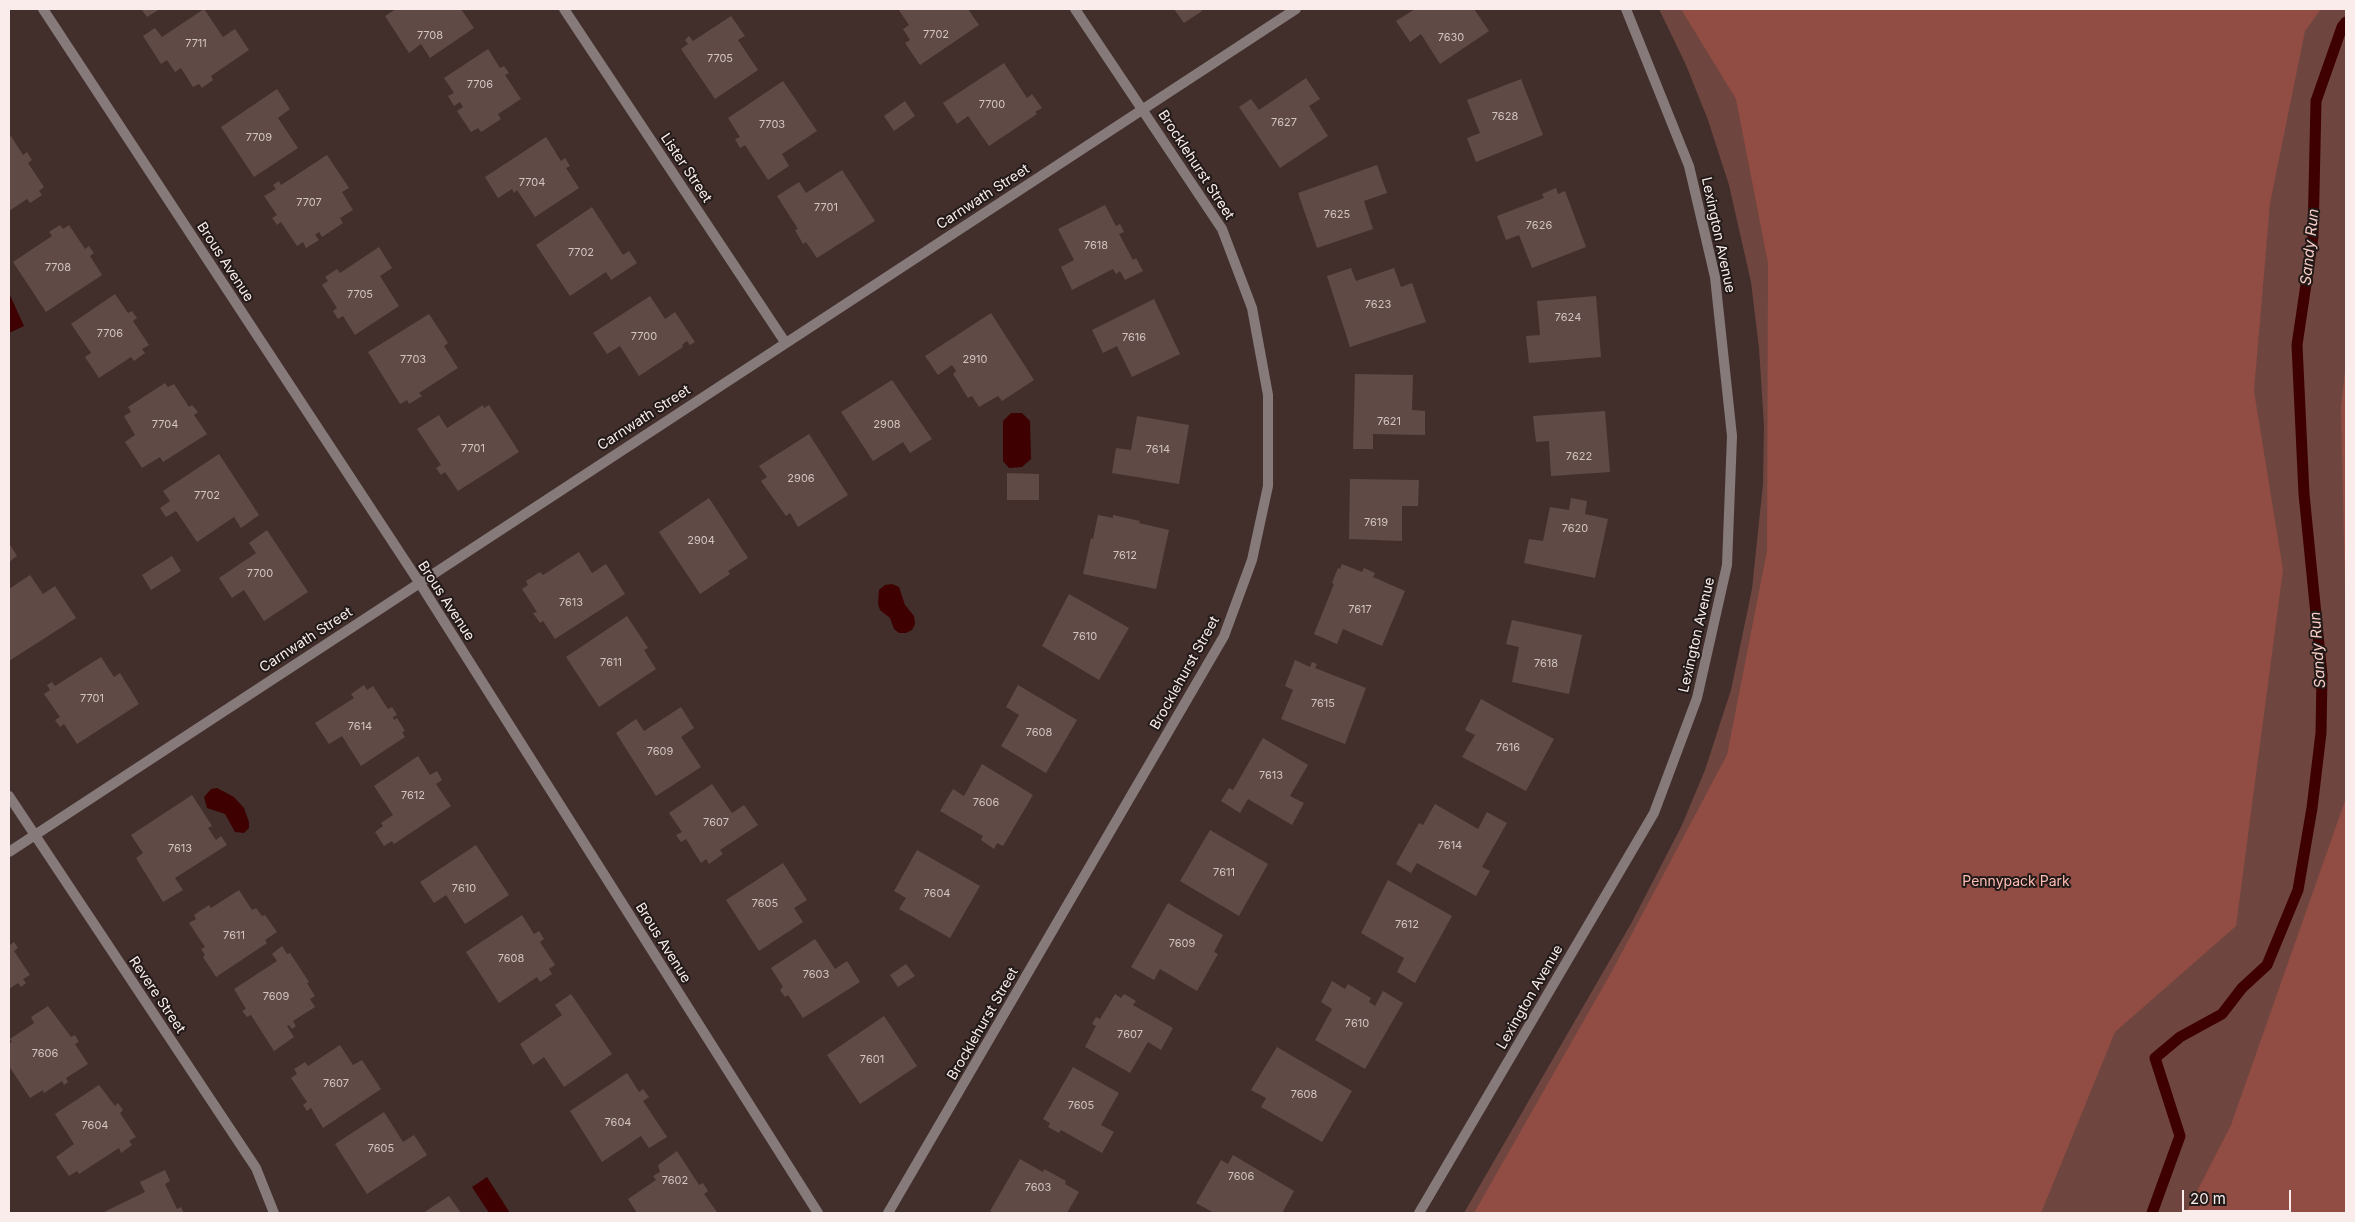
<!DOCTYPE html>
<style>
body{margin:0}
#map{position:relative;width:2355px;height:1222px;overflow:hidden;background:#422f2c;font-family:Inter,sans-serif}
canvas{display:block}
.frame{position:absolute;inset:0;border:10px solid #f9ecea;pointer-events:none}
.scale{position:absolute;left:2182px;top:1190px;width:109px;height:22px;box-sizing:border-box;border:2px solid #f9ecea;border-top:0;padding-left:6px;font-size:15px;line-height:18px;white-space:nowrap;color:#f9ecea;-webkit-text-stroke:4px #221a18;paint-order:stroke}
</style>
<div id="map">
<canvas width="2355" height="1222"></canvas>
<div class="frame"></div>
<div class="scale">20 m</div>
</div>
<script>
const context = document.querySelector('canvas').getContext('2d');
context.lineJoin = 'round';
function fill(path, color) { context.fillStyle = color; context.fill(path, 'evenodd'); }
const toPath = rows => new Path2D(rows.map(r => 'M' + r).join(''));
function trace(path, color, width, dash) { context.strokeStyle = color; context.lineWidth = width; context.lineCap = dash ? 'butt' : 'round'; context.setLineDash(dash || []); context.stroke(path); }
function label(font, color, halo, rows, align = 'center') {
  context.font = font + ' Inter,sans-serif'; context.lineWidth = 4; context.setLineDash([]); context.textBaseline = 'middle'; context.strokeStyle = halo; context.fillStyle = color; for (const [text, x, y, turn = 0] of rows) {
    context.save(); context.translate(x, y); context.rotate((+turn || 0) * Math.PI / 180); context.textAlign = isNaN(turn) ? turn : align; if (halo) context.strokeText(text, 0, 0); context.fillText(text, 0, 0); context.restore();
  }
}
fill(toPath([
 [1659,9,2346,9,2346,1213,1464,1213,1632,922,1682,825,1705,770,1731,690,1752,589,1763,484,1764,426,1759,348,1751,282,1729,185,1708,120,1686,65]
]), '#6f463f');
fill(toPath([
 [1681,9,2321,9,2305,31,2270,203,2254,391,2283,570,2236,926,2115,1032,2041,1213,1474,1213,1611,973,1727,755,1767,551,1768,263,1736,99],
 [2346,361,2346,634,2341,408],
 [2346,798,2346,1213,2186,1213,2231,1125]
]), '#914c43');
fill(toPath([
 [9,293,24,326,9,333],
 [1011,413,1022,413,1030,421,1031,459,1022,467,1009,468,1003,461,1003,421],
 [892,584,899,587,905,605,914,616,915,624,912,630,906,633,899,633,894,629,890,618,880,610,878,604,879,590,885,585],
 [217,788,234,797,244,808,249,822,249,828,244,833,235,832,225,814,207,808,204,797,211,789],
 [487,1177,510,1213,489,1213,472,1187]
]), '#3e0000');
trace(toPath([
 [2152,1213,2180,1136,2155,1058,2180,1037,2222,1014,2242,988,2267,965,2298,890,2312,808,2321,733,2322,675,2304,494,2297,345,2313,237,2316,101,2342,27,2346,22]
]), '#3e0000', 11);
fill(toPath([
 [141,9,160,9,147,17],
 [204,9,223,37,235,29,249,50,211,76,213,80,202,88,199,84,193,87,181,68,175,72,167,60,161,64,143,36,155,28,162,37],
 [396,9,461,9,474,28,430,58,421,44,409,53,385,16],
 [898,9,968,9,979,25,920,65,905,43,910,40,903,29,909,25],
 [1174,9,1200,9,1202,11,1184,23],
 [1415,9,1474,9,1489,31,1440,64,1421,34,1410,42,1396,21],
 [731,16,745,36,738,40,758,70,715,99,681,49,688,44,685,40,689,36,693,41],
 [488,49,500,68,504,66,509,73,505,75,521,99,498,114,501,119,481,132,478,128,471,132,457,111,463,107,460,102,454,106,448,96,454,93,444,78],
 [1004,63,1027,98,1032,94,1042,108,1035,112,1037,114,989,146,968,116,957,124,943,103],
 [1306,78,1320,99,1309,106,1328,136,1280,168,1239,107,1251,99,1259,110],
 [1521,79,1543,135,1476,162,1467,138,1480,133,1467,100],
 [783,81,817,131,782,154,789,166,768,180,745,145,740,148,735,139,740,137,728,118],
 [277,89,290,109,278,118,298,148,254,177,221,127],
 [905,101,915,116,894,131,884,116],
 [11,136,23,155,27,152,32,160,28,163,44,187,39,191,42,195,30,203,27,199,9,211,9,138],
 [546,137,561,161,565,158,570,166,566,168,579,188,535,217,517,190,514,193,512,189,498,198,485,177],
 [327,155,349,188,342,192,353,210,340,218,343,223,322,237,319,232,315,235,319,240,306,248,303,242,297,246,281,222,277,225,272,218,277,215,264,196,276,189,273,185,279,181,281,185],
 [1377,165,1387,193,1364,201,1373,229,1317,248,1298,193],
 [842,170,875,221,817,258,806,242,803,244,795,230,798,229,777,196,799,182,806,193],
 [1556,188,1558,194,1565,191,1586,247,1532,268,1519,235,1506,240,1497,216,1544,198,1542,194],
 [1105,205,1116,226,1120,224,1124,232,1119,234,1133,260,1136,258,1143,271,1125,280,1120,271,1116,274,1113,269,1072,290,1061,267,1074,260,1058,229],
 [592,207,623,255,629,251,637,263,611,280,606,272,570,296,536,245],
 [60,225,63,229,69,225,85,249,89,246,94,253,90,256,102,275,46,312,13,262,52,236,49,232],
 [379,247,392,268,380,276,399,306,355,335,343,316,338,319,333,311,337,308,322,285,328,281,325,277,337,269,340,273],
 [1351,268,1356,281,1394,268,1401,287,1412,283,1426,322,1350,347,1327,276],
 [115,294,128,313,132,311,137,318,133,321,149,345,142,349,145,353,134,361,131,357,99,378,85,357,91,353,71,324],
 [650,296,665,319,675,312,695,342,690,345,687,341,682,345,683,347,639,376,620,346,607,354,593,333],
 [1596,296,1601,357,1529,363,1526,336,1540,335,1537,301],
 [1154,299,1180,354,1132,377,1117,346,1103,353,1092,330],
 [991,313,1034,380,1002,401,998,396,979,407,972,396,968,398,953,374,956,371,952,365,938,375,925,356],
 [429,314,448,343,444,346,458,368,419,393,422,396,409,404,407,400,400,404,368,352],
 [1355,374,1413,375,1412,410,1425,411,1425,435,1373,434,1373,449,1353,449],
 [892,380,932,439,910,453,903,442,873,461,841,412],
 [165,383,168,387,174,384,189,407,192,405,198,412,194,415,207,434,163,462,160,457,142,468,125,442,135,435,124,416,131,412,128,407],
 [483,405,484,408,489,405,519,452,458,491,445,472,441,475,436,468,441,465,417,429,439,415,447,428],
 [1605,411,1610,472,1551,476,1549,441,1536,442,1533,416],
 [1137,416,1189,425,1179,484,1112,473,1116,448,1131,450],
 [809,434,848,495,798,527,790,513,786,516,761,481,767,477,759,466],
 [219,454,259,515,241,528,234,517,197,542,176,511,166,517,160,508,170,501,163,491],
 [1007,473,1039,474,1039,500,1007,500],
 [1350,479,1419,480,1418,506,1402,506,1402,541,1349,539],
 [709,498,748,558,728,571,730,574,700,594,659,532],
 [1571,498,1587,501,1585,514,1608,519,1595,578,1524,563,1529,539,1543,541,1550,507,1569,510],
 [1098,515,1113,518,1113,515,1140,521,1139,523,1169,530,1156,589,1083,574,1091,538,1093,539],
 [267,530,308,592,264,621,244,590,232,598,219,578,256,553,249,543],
 [9,543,17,556,9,562],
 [579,552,592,573,606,564,625,594,555,639,543,621,540,623,533,613,537,612,522,589,528,585,526,581,540,572,543,575],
 [172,556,181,571,151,590,142,575],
 [1342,564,1362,572,1364,568,1375,573,1373,577,1405,591,1382,646,1343,629,1337,644,1314,634,1334,584,1332,583,1338,568,1340,569],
 [30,575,43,594,55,586,76,618,9,661,9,589],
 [1069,594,1129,628,1099,680,1042,646],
 [627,616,648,648,644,650,656,669,599,707,566,657],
 [1512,620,1582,635,1569,694,1512,682,1519,647,1506,644],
 [101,657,114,677,120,673,139,704,77,744,64,724,60,727,55,720,60,717,44,694,50,690,47,685,52,682,55,686],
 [1295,660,1310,667,1312,662,1317,664,1315,668,1366,688,1345,744,1281,719,1293,690,1285,686],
 [364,685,367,690,373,686,388,709,392,707,397,715,393,717,394,720,397,718,405,731,402,732,405,737,361,766,342,736,329,744,315,723,354,698,351,694],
 [1018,685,1077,720,1046,773,1001,746,1019,715,1006,707],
 [1481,699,1554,739,1526,791,1462,757,1475,735,1465,730],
 [681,707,694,728,681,737,701,767,656,796,616,733,636,719,644,731],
 [1263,738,1308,765,1290,796,1304,803,1292,825,1248,799,1240,813,1221,801,1229,788,1233,790],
 [418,756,430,775,437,771,442,780,436,784,451,806,394,844,392,841,384,846,375,832,383,826,381,823,393,815,374,786],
 [982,764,1033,795,1003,846,997,843,994,849,981,840,983,836,940,811,953,789,964,796],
 [712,784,732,813,744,805,758,825,720,850,723,854,709,864,706,859,701,863,686,839,681,842,676,835,682,832,669,813],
 [192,795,212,826,208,828,216,840,221,836,227,845,175,878,183,890,163,902,136,858,143,853,131,835],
 [1435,804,1478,829,1487,812,1507,823,1482,867,1490,871,1476,896,1417,863,1411,873,1396,864,1419,823,1423,825],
 [1210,830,1268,864,1239,916,1180,881],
 [476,845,509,895,465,924,446,895,434,903,420,882],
 [917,850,980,886,950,938,899,909,906,898,894,891],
 [783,863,807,900,794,908,803,922,759,951,726,900],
 [1388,880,1452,916,1415,983,1397,972,1404,958,1361,933],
 [239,890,252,910,256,908,262,916,265,915,277,932,265,940,267,943,216,977,203,957,205,955,201,949,205,947,189,923,196,919,194,915,209,905,211,908],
 [1168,903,1223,935,1214,952,1218,954,1197,991,1160,969,1154,980,1131,967],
 [522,915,534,934,539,931,544,939,540,942,555,965,549,969,552,974,540,982,537,977,499,1003,466,952],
 [815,939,835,969,847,961,860,982,803,1018,788,995,785,997,780,990,783,987,771,968],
 [14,942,18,948,14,951,30,975,23,979,26,983,21,987,18,983,9,989,9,943,10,945],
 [282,946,287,954,290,953,309,982,307,983,315,996,310,999,315,1007,293,1021,296,1026,292,1029,289,1025,287,1026,294,1037,274,1051,251,1015,247,1017,242,1011,246,1009,234,989,277,961,272,954],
 [906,964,915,976,898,987,890,975],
 [1332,981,1345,989,1348,984,1371,998,1369,1002,1375,1006,1383,991,1403,1003,1365,1069,1315,1040,1332,1009,1321,1002],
 [571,994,612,1054,564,1087,544,1057,533,1065,520,1044,562,1015,555,1005],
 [1115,994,1121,998,1124,994,1136,1001,1133,1005,1173,1028,1161,1050,1148,1042,1130,1073,1085,1047,1096,1026,1092,1024,1096,1017,1100,1019],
 [48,1006,71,1037,75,1035,79,1042,75,1044,88,1064,66,1078,68,1082,64,1085,62,1081,44,1093,43,1090,30,1098,9,1066,9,1044,12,1042,10,1039,34,1023,31,1017],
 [884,1016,917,1066,860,1104,827,1055],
 [340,1045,353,1065,362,1060,381,1089,323,1128,311,1108,307,1111,303,1105,307,1102,291,1078,297,1074,294,1069,305,1062,308,1066],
 [1277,1047,1352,1091,1322,1142,1261,1107,1266,1098,1251,1090],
 [1073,1067,1119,1093,1101,1125,1114,1132,1102,1153,1061,1130,1059,1133,1048,1127,1050,1123,1043,1119],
 [627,1073,639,1092,643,1089,649,1097,643,1101,667,1137,649,1148,641,1136,602,1162,570,1111],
 [99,1085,115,1106,118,1103,123,1110,120,1113,136,1137,129,1141,132,1145,121,1153,119,1148,79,1174,77,1171,69,1176,56,1157,74,1144,55,1114],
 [384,1112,403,1142,414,1135,427,1155,367,1194,335,1144],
 [677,1151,699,1185,703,1183,708,1191,704,1194,717,1212,637,1213,628,1199,656,1180,653,1176,660,1172,658,1165],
 [1233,1155,1294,1191,1282,1213,1214,1213,1196,1203,1221,1160,1228,1164],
 [1020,1159,1043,1172,1044,1169,1048,1171,1066,1181,1065,1184,1079,1192,1067,1213,994,1213,990,1211],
 [165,1170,170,1181,165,1184,177,1209,181,1207,184,1213,102,1213,145,1192,140,1182],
 [449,1196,461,1213,423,1213]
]), '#5f4a46');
trace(toPath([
 [43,9,419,582,818,1213],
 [564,9,785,342],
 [9,796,256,1168,274,1213],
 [9,852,1296,9],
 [888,1213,1224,636,1252,560,1268,486,1268,395,1252,308,1222,229,1075,9],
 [1419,1213,1654,813,1697,698,1727,565,1732,436,1715,277,1689,166,1626,9]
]), '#867b7a', 10);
label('11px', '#d2c4c1', null, [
 ["7702",936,35],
 ["7708",430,36],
 ["7630",1451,38],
 ["7711",196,44],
 ["7705",720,59],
 ["7706",480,85],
 ["7700",992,105],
 ["7628",1505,117],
 ["7627",1284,123],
 ["7703",772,125],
 ["7709",259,138],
 ["7704",532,183],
 ["7707",309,203],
 ["7701",826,208],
 ["7625",1337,215],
 ["7626",1539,226],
 ["7618",1096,246],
 ["7702",581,253],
 ["7708",58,268],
 ["7705",360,295],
 ["7623",1378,305],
 ["7624",1568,318],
 ["7706",110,334],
 ["7700",644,337],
 ["7616",1134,338],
 ["7703",413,360],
 ["2910",975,360],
 ["7621",1389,422],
 ["7704",165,425],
 ["2908",887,425],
 ["7701",473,449],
 ["7614",1158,450],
 ["7622",1579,457],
 ["2906",801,479],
 ["7702",207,496],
 ["7619",1376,523],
 ["7620",1575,529],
 ["2904",701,541],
 ["7612",1125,556],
 ["7700",260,574],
 ["7613",571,603],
 ["7617",1360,610],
 ["7610",1085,637],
 ["7611",611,663],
 ["7618",1546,664],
 ["7701",92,699],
 ["7615",1323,704],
 ["7614",360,727],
 ["7608",1039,733],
 ["7616",1508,748],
 ["7609",660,752],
 ["7613",1271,776],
 ["7612",413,796],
 ["7606",986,803],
 ["7607",716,823],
 ["7614",1450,846],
 ["7613",180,849],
 ["7611",1224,873],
 ["7610",464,889],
 ["7604",937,894],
 ["7605",765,904],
 ["7612",1407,925],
 ["7611",234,936],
 ["7609",1182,944],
 ["7608",511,959],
 ["7603",816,975],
 ["7609",276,997],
 ["7610",1357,1024],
 ["7607",1130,1035],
 ["7606",45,1054],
 ["7601",872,1060],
 ["7607",336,1084],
 ["7608",1304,1095],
 ["7605",1081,1106],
 ["7604",618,1123],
 ["7604",95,1126],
 ["7605",381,1149],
 ["7606",1241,1177],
 ["7602",675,1181],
 ["7603",1038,1188]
]);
label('14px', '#f9ecea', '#221a18', [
 ["Brocklehurst Street",1196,165,57],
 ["Lister Street",686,168,56],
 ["Carnwath Street",983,197,-33],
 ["Lexington Avenue",1718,235,78],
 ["Brous Avenue",225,262,57],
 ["Carnwath Street",644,418,-33],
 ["Brous Avenue",446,601,57],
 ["Lexington Avenue",1697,635,-77],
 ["Carnwath Street",306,640,-33],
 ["Brocklehurst Street",1185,673,-61],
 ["Brous Avenue",663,943,58],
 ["Revere Street",157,995,56],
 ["Lexington Avenue",1530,997,-60],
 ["Brocklehurst Street",983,1024,-60]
]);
label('14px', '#febeb4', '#221a18', [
 ["Pennypack Park",2016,882]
]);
label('italic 15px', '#f9cec6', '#221a18', [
 ["Sandy Run",2310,247,-84],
 ["Sandy Run",2318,650,-94]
]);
</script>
